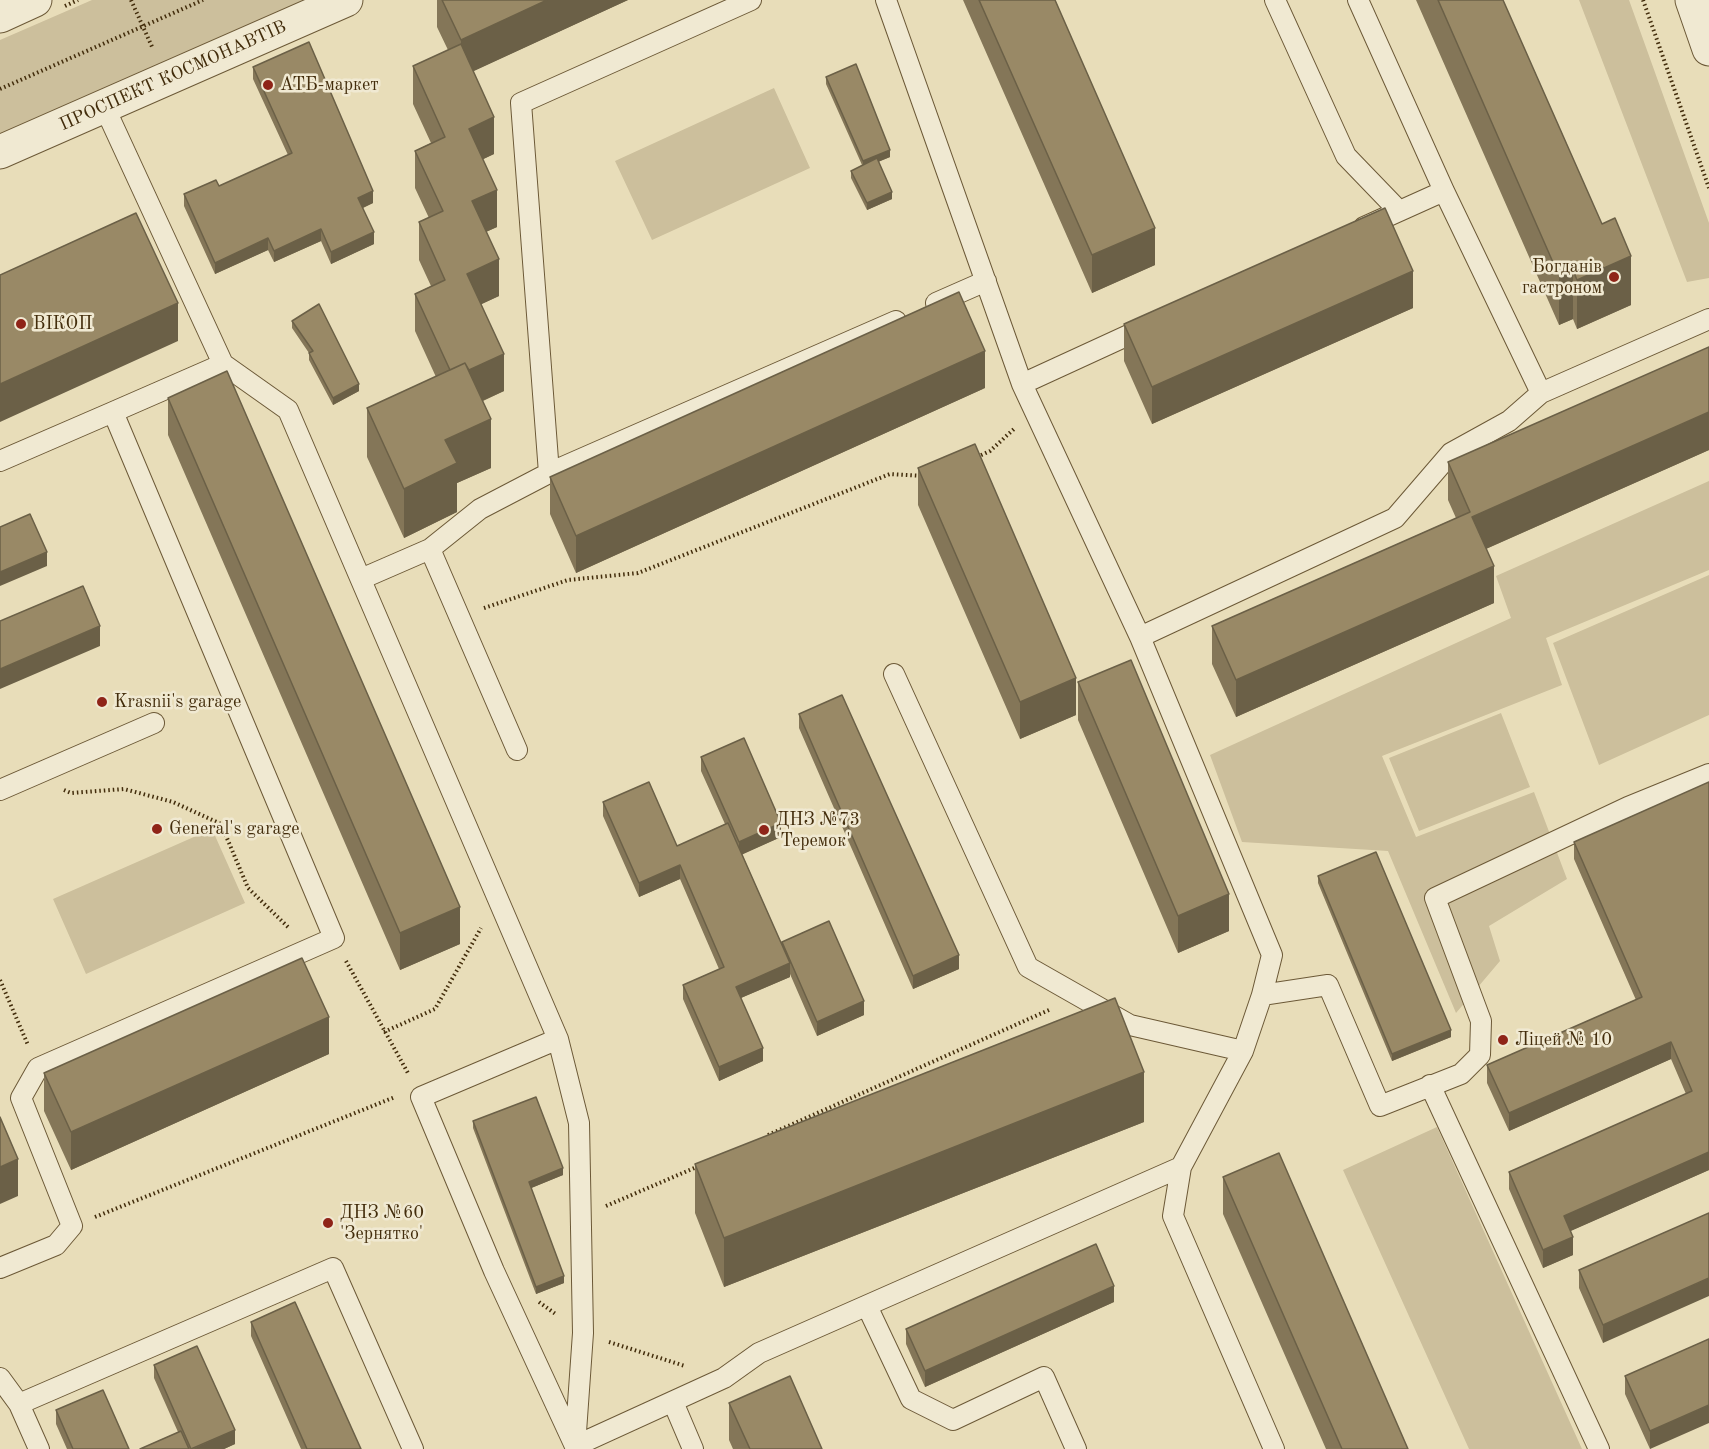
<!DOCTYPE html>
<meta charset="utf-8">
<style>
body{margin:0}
canvas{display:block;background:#e8ddb9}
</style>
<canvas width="1709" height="1449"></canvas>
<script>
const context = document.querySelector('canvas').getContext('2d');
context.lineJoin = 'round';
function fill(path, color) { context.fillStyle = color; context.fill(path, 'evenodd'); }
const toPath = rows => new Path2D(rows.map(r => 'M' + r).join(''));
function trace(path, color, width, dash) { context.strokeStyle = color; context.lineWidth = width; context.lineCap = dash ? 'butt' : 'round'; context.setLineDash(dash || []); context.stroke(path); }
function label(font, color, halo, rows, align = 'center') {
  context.font = font + ' "Old Standard TT",serif'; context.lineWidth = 5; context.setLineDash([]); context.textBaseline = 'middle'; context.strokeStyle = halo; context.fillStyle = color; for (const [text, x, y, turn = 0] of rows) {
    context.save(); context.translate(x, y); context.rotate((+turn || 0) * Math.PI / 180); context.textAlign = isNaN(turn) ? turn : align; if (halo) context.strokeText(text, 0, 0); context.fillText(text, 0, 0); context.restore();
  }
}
fill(toPath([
 [92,0,311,0,0,136,0,40],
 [1579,0,1629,0,1709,223,1709,278,1687,282],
 [774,88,810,168,652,240,615,161],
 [1709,481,1709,570,1546,638,1562,685,1382,756,1416,837,1534,792,1567,879,1489,926,1500,961,1456,1013,1388,851,1242,842,1210,755,1511,618,1496,576],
 [1709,575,1709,715,1599,765,1553,643],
 [1501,713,1530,787,1419,831,1389,758],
 [212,829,245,903,86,974,53,899],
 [1437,1127,1582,1449,1469,1449,1343,1170]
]), '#ccbf9c');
const service = toPath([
 [886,0,1022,384,1140,637,1272,955,1262,995,1243,1051,1181,1167,1173,1216,1274,1449],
 [1275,0,1346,156,1399,211],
 [1358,0,1444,191,1541,393],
 [1364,227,1444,191],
 [936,303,986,281],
 [223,364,288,410,558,1039,579,1123,583,1333,575,1446,724,1378,759,1353,1181,1167],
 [1022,384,1146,327],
 [0,461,113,412],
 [549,473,521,103,751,0],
 [430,549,517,750],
 [361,579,430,549,480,509,549,473,896,321],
 [1140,637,1395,518,1451,453,1509,421,1541,393,1709,319],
 [894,674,1028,967,1130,1025,1243,1051],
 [0,790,154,723],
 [1262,995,1328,985,1380,1106,1461,1074,1480,1055,1481,1021,1435,898,1628,807,1709,774],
 [558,1039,421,1097,494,1271,574,1444],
 [1430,1085,1599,1449],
 [0,1268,56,1245,72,1226,21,1098,38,1068,334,938,113,412,223,364,104,106],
 [867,1306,911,1399,953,1420,1044,1377,1076,1449],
 [0,1378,19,1404,39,1449],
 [673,1402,693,1449],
 [19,1404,333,1268,413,1449]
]);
const tertiary = toPath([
 [1692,0,1709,49],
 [0,16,35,0],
 [0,152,346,0]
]);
trace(service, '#6c5937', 22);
trace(tertiary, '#6c5937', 35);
trace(toPath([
 [131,0,153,49],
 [1643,0,1709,188],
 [65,6,78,0],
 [0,89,203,0],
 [977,457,990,451,1014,429],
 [484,608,568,580,638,573,890,474,923,476],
 [64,790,71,793,124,789,173,802,221,824,248,888,290,929],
 [346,961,409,1075],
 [0,980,28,1045],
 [384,1032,435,1009,481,928],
 [768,1135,1049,1010],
 [606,1206,699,1166],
 [95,1217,395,1097],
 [539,1302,557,1315],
 [609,1342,685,1366]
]), '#432d0c', 4, [1.5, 3]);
trace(service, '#f0e9d2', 20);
trace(tertiary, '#f0e9d2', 33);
fill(toPath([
 [437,0,628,0,473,71,494,154,483,159,497,227,486,232,499,296,481,304,504,391,483,401,491,468,457,483,457,512,404,538,367,457,367,408,436,377,415,331,415,294,431,286,419,260,419,222,429,218,415,188,415,151,431,143,413,104,413,66,448,50,437,27],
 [963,0,1055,0,1155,265,1092,293],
 [1416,0,1503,0,1602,224,1631,305,1577,329,1573,319,1559,325],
 [253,67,373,203,363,208,374,244,331,264,321,241,274,262,268,250,215,274,184,206,184,194,219,186,288,155,253,79],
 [826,77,890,157,878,162,892,199,867,210,851,178,851,171,862,165,826,84],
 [1413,308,1152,424,1124,361,1124,324],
 [292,321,359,391,333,405,309,360,309,353,292,328],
 [1709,348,1709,450,1486,549,1494,603,1236,717,1212,664,1212,626,1456,518,1448,500,1448,462],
 [985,388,576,573,550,514,550,477],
 [168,398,460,944,400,970,168,435],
 [918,468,1076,715,1020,739,918,505],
 [1078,682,1229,931,1178,953,1078,720],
 [799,714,959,969,913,989,799,728],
 [701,757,781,837,742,854,782,945,782,942,864,1015,817,1036,790,974,790,977,741,998,763,1061,719,1081,683,999,683,985,719,969,680,879,639,897,603,816,603,802,677,846,725,824,701,771],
 [1709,782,1709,1170,1570,1231,1573,1255,1543,1268,1509,1189,1509,1172,1686,1094,1671,1059,1509,1131,1487,1083,1487,1065,1636,1000,1574,859,1574,842],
 [1318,876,1451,1037,1392,1061,1318,883],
 [329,1054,71,1170,44,1111,44,1073],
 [473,1121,563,1175,531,1188,564,1283,536,1294,473,1128],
 [1144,1122,724,1287,695,1213,695,1164],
 [1223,1177,1408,1449,1326,1449,1223,1214],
 [1709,1213,1603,1343,1579,1288,1579,1270],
 [1114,1302,925,1387,906,1344,906,1329],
 [251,1322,361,1449,301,1449,251,1336],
 [1709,1339,1650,1449,1625,1394,1625,1376],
 [154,1365,235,1444,224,1449,140,1449,178,1432,154,1378],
 [729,1403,822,1449,733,1449,729,1440],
 [56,1410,129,1449,67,1449,56,1424]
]), '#847658');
fill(toPath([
 [547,0,628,0,461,77,461,40],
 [494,117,494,154,469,166,469,129],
 [890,150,890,157,863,168,863,161],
 [497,190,497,227,472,238,472,201],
 [373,191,373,203,358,210,358,198],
 [892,192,892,199,867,210,867,203],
 [1155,228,1155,265,1092,293,1092,255],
 [321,229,321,241,274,262,274,251],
 [374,232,374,244,331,264,331,252],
 [268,238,268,250,215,274,215,263],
 [1631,256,1631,305,1577,329,1577,280],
 [499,259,499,296,467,311,467,274],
 [1573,270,1573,319,1559,325,1559,276],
 [1413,271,1413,308,1152,424,1152,387],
 [178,303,178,341,0,422,0,384],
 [985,351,985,388,576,573,576,536],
 [504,354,504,391,453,414,453,377],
 [359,384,359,391,333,405,333,398],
 [1709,412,1709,450,1472,555,1472,517],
 [491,419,491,468,457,483,457,512,404,538,404,489,445,440],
 [47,552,47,566,0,586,0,572],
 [1494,566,1494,603,1236,717,1236,680],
 [100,626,100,646,0,689,0,669],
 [1076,678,1076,715,1020,739,1020,702],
 [781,823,781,837,739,856,739,842],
 [680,865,680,879,639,897,639,883],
 [1229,894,1229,931,1178,953,1178,916],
 [460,907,460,944,400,970,400,933],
 [959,955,959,969,913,989,913,976],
 [790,963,790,977,736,1000,736,987],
 [864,1001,864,1015,817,1036,817,1022],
 [329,1017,329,1054,71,1170,71,1132],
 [1451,1030,1451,1037,1392,1061,1392,1054],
 [1671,1042,1671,1059,1509,1131,1509,1113],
 [763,1048,763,1061,719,1081,719,1067],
 [1144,1072,1144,1122,724,1287,724,1238],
 [1709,1152,1709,1170,1564,1234,1564,1216],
 [18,1159,18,1196,0,1204,0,1167],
 [563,1168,563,1175,529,1189,529,1182],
 [1573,1237,1573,1255,1543,1268,1543,1250],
 [564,1276,564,1283,536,1294,536,1287],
 [1709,1278,1709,1296,1603,1343,1603,1325],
 [1114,1286,1114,1302,925,1387,925,1371],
 [1709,1405,1709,1423,1650,1449,1650,1431],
 [235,1430,235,1444,224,1449,193,1449]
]), '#6b6047');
const building = toPath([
 [442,0,547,0,461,40,442,0],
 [979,0,1055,0,1155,228,1092,255,979,0],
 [1438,0,1503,0,1602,224,1615,218,1631,256,1577,280,1573,270,1559,276,1438,0],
 [309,42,373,191,358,198,374,232,331,252,321,229,274,251,268,238,215,263,184,194,216,180,219,186,292,153,253,67,309,42],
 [461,44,494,117,469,129,497,190,472,201,499,259,467,274,504,354,469,370,465,363,450,370,415,294,445,280,419,222,443,211,415,151,445,137,413,66,461,44],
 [856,64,890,150,863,161,826,77,856,64],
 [877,158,892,192,867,203,851,171,877,158],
 [1385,208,1413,271,1152,387,1124,324,1385,208],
 [136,213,178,303,0,384,0,275,136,213],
 [959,292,985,351,576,536,550,477,959,292],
 [319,304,359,384,333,398,309,353,313,351,292,321,319,304],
 [1709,347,1709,412,1472,517,1494,566,1236,680,1212,626,1470,512,1448,462,1709,347],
 [465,363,491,419,445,440,457,463,404,489,367,408,465,363],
 [227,371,460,907,400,933,168,398,227,371],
 [975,444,1076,678,1020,702,918,468,975,444],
 [30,514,47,552,0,572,0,527,30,514],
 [83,586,100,626,0,669,0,621,83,586],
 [1131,660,1229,894,1178,916,1078,682,1131,660],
 [842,695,959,955,913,976,799,714,842,695],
 [744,738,781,823,739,842,701,757,744,738],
 [649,782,677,846,728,823,790,963,736,987,763,1048,719,1067,683,985,724,967,680,865,639,883,603,802,649,782],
 [1709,782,1709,1152,1564,1216,1573,1237,1543,1250,1509,1172,1692,1091,1671,1042,1509,1113,1487,1065,1642,997,1574,842,1709,782],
 [1376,852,1451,1030,1392,1054,1318,876,1376,852],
 [829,921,864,1001,817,1022,782,942,829,921],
 [302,958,329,1017,71,1132,44,1073,302,958],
 [1115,998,1144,1072,724,1238,695,1164,1115,998],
 [536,1097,563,1168,529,1182,564,1276,536,1287,473,1121,536,1097],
 [0,1117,18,1159,0,1167,0,1117],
 [1279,1153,1408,1449,1342,1449,1223,1177,1279,1153],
 [1709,1213,1709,1278,1603,1325,1579,1270,1709,1213],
 [1096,1244,1114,1286,925,1371,906,1329,1096,1244],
 [295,1302,361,1449,307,1449,251,1322,295,1302],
 [1709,1339,1709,1405,1650,1431,1625,1376,1709,1339],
 [197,1346,235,1430,191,1449,154,1365,197,1346],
 [790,1376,822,1449,750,1449,729,1403,790,1376],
 [103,1390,129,1449,73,1449,56,1410,103,1390],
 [181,1431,189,1449,140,1449,181,1431]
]);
fill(building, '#998966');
trace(building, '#6b6047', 1.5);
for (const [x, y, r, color] of [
 [268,85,6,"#8f2418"],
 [1614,277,6,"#8f2418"],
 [21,324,6,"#8f2418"],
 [102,702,6,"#8f2418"],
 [157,829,6,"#8f2418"],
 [764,830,6,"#8f2418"],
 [1503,1040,6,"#8f2418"],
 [328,1223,6,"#8f2418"]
]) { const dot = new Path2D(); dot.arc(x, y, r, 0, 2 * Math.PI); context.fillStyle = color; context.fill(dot); trace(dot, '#f0e9d2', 2); }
label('18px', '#432d0c', '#f0e9d2', [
 ["ПРОСПЕКТ КОСМОНАВТІВ",173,76,-24]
]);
label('18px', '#432d0c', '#f0e9d2', [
 ["АТБ-маркет",280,85],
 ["Богданів",1602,267,"right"],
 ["гастроном",1602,288,"right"],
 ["ВІКОП",33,324],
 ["Krasnii's garage",114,702],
 ["ДНЗ №73",776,820],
 ["'Теремок'",776,841],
 ["General's garage",169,829],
 ["Ліцей № 10",1515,1040],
 ["ДНЗ №60",340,1213],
 ["'Зернятко'",340,1234]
], 'left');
</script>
